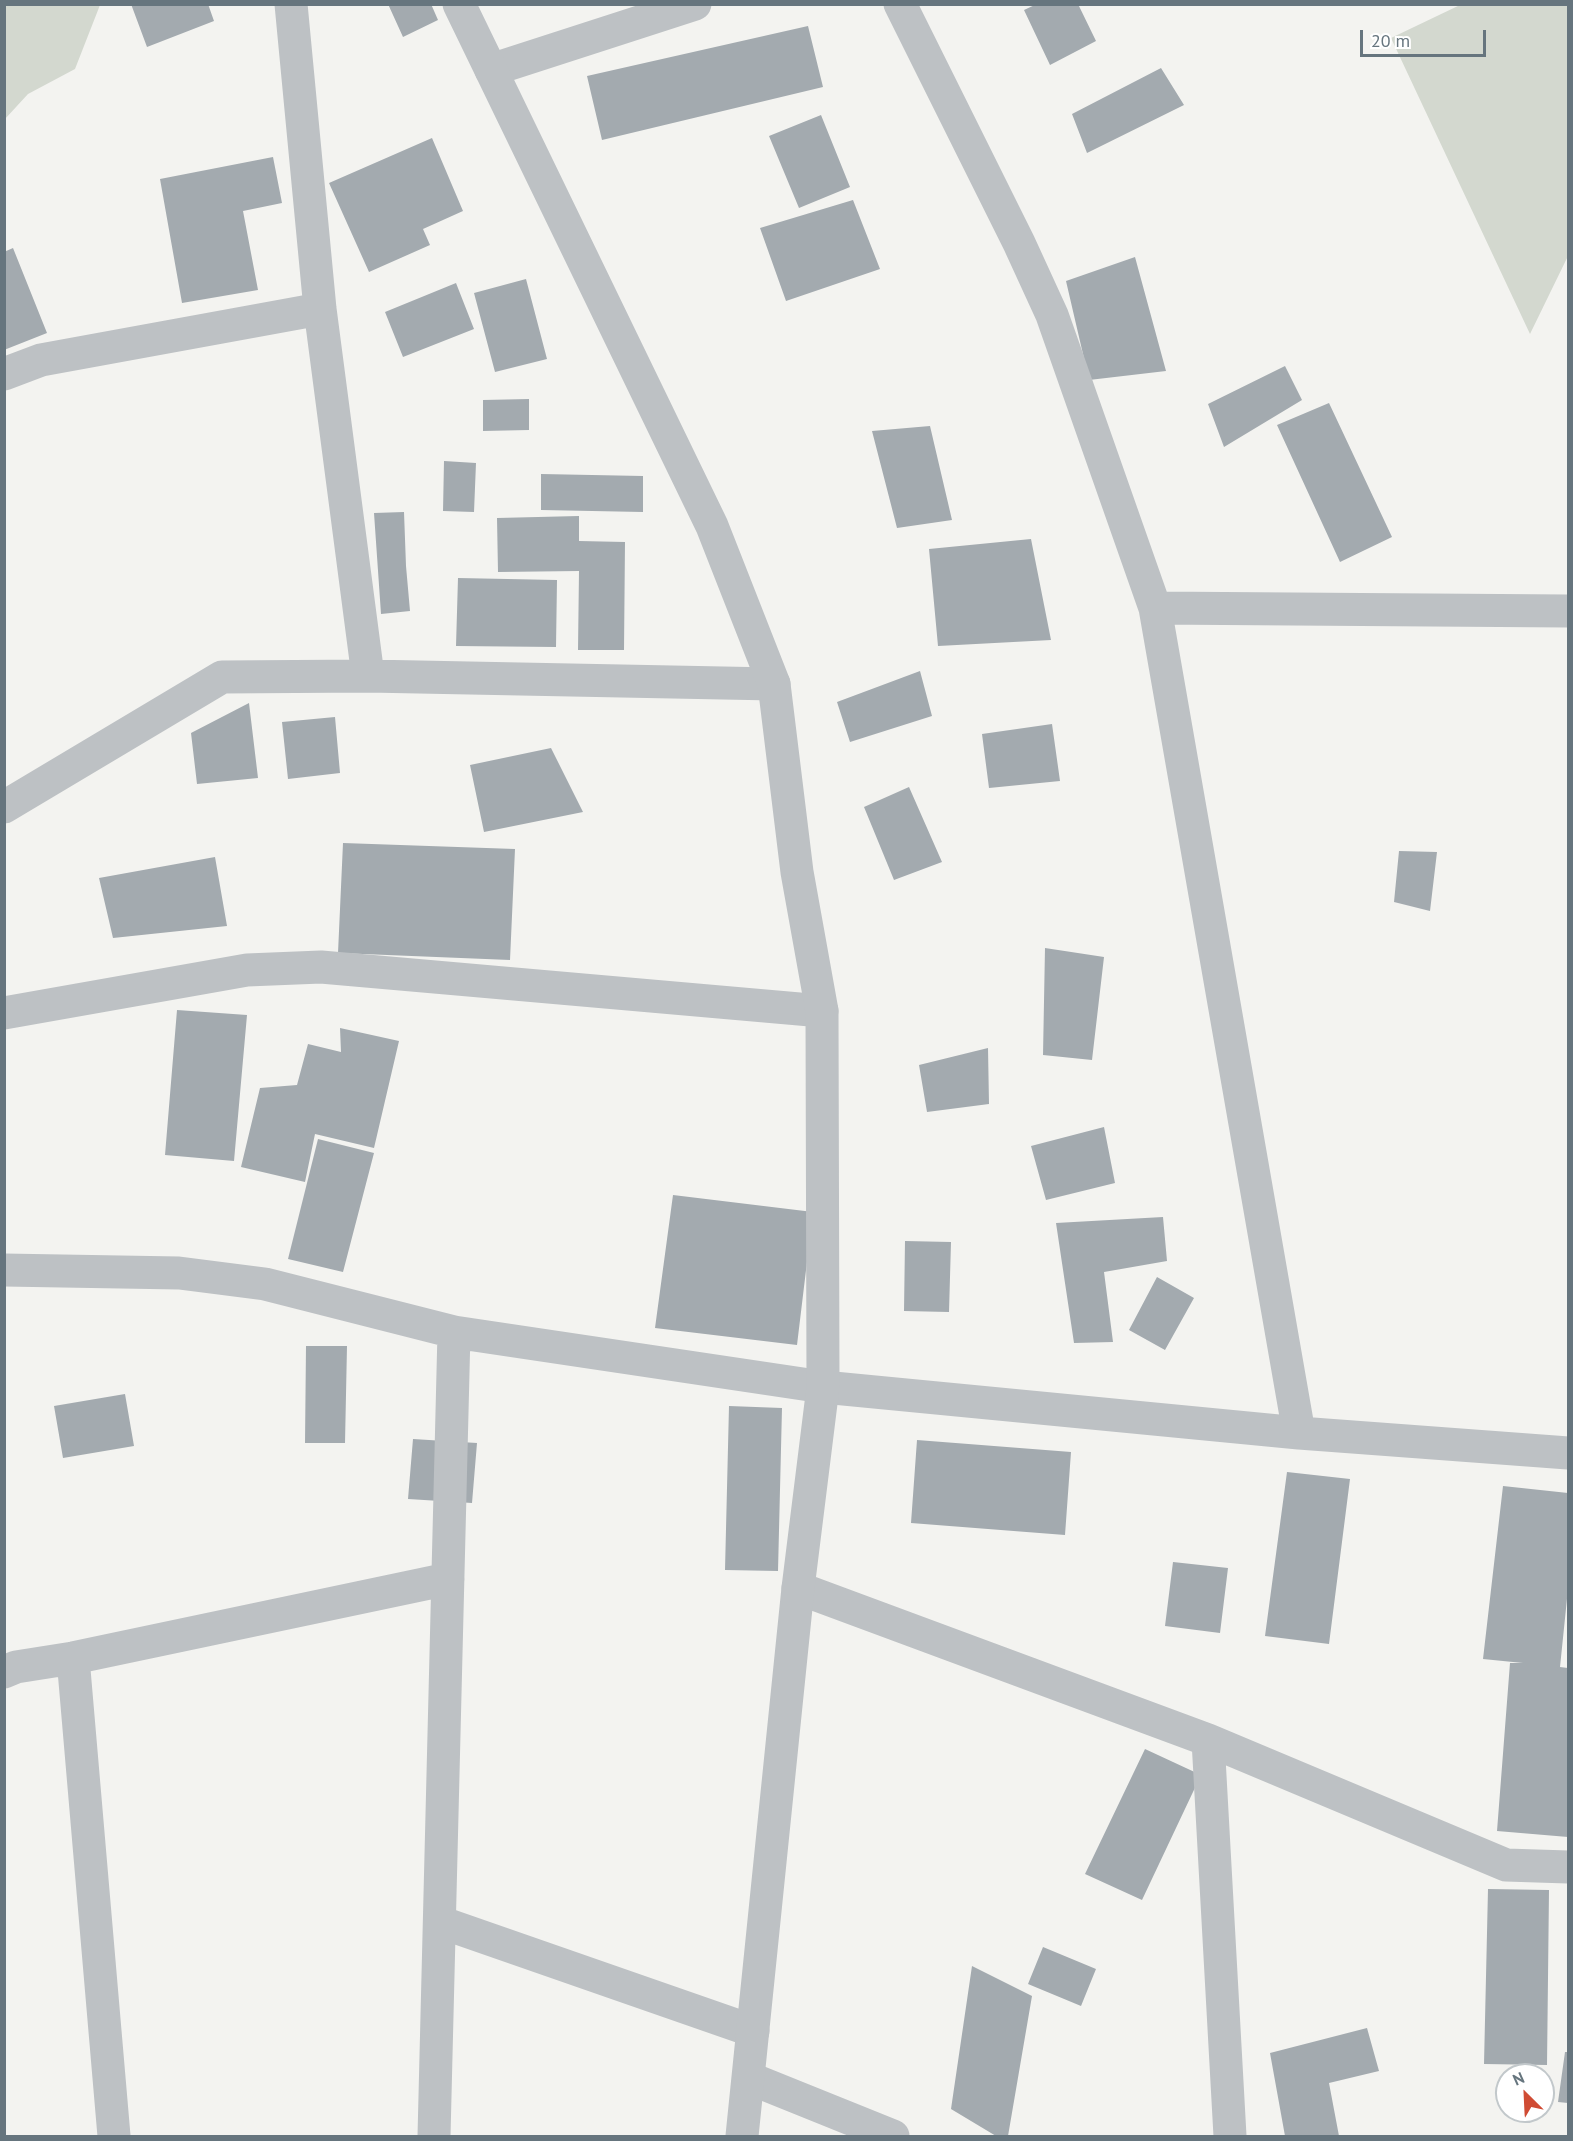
<!DOCTYPE html>
<style>
body{margin:0}
#map{position:relative;width:1573px;height:2141px;overflow:hidden;background:#f3f3f0;font-family:"PT Sans",sans-serif}
canvas{display:block}
.frame{position:absolute;inset:0;border:6px solid #66757e;pointer-events:none}
.north{position:absolute;left:1495px;top:2063px;width:60px;height:60px;box-sizing:border-box;background:#fff;border:2px solid #c2c8cb;border-radius:50%;rotate:336deg;font-size:16px;font-weight:700;line-height:24px;text-align:center;color:#66757e}
.north::after{content:'';display:block;margin:auto;width:21px;height:27px;background:#d04c34;clip-path:polygon(50% 0,100% 100%,50% 72%,0 100%)}
.scale{position:absolute;left:1360px;top:30px;width:126px;height:27px;box-sizing:border-box;border:3px solid #66757e;border-top:0;padding-left:8px;font-size:18px;line-height:21px;white-space:nowrap;color:#66757e;-webkit-text-stroke:4px #fff;paint-order:stroke}
</style>
<div id="map">
<canvas width="1573" height="2141"></canvas>
<div class="frame"></div>
<div class="north">N</div>
<div class="scale">20 m</div>
</div>
<script>
const context = document.querySelector('canvas').getContext('2d');
context.lineJoin = 'round';
function fill(path, color) { context.fillStyle = color; context.fill(path, 'evenodd'); }
const toPath = rows => new Path2D(rows.map(r => 'M' + r).join(''));
function trace(path, color, width, dash) { context.strokeStyle = color; context.lineWidth = width; context.lineCap = dash ? 'butt' : 'round'; context.setLineDash(dash || []); context.stroke(path); }
fill(toPath([
 [5,4,100,5,75,69,28,94,5,119],
 [1460,5,1568,5,1568,256,1530,334,1391,38]
]), '#d3d8cf');
fill(toPath([
 [131,4,208,4,214,21,147,47],
 [388,4,431,4,438,20,403,37],
 [1037,4,1078,4,1096,41,1050,65,1024,10],
 [808,26,823,87,602,140,587,76],
 [1161,68,1184,105,1087,153,1072,114],
 [821,115,850,187,799,208,769,136],
 [432,138,463,211,423,229,430,245,369,272,329,183],
 [273,157,282,203,243,211,258,290,182,303,160,179],
 [853,200,880,269,786,301,760,228],
 [13,248,47,333,4,350,4,252],
 [1135,257,1166,371,1089,380,1066,281],
 [526,279,547,359,495,372,474,293],
 [456,283,474,329,403,357,385,312],
 [1285,366,1302,400,1224,447,1208,404],
 [529,399,529,430,483,431,483,400],
 [1329,403,1392,537,1340,562,1277,425],
 [930,426,952,520,897,528,872,431],
 [444,461,476,463,474,512,443,511],
 [541,474,643,476,643,512,541,510],
 [404,512,406,566,410,611,381,614,374,513],
 [579,516,579,541,625,542,624,650,578,650,579,571,498,572,497,518],
 [1031,539,1051,640,938,646,929,549],
 [458,578,557,580,556,647,456,646],
 [920,671,932,716,850,742,837,702],
 [249,703,258,778,197,784,191,733],
 [335,717,340,773,288,779,282,722],
 [1052,724,1060,781,989,788,982,734],
 [551,748,583,812,484,832,470,765],
 [909,787,942,862,894,880,864,807],
 [343,843,515,849,510,960,338,953],
 [1399,851,1437,852,1430,911,1394,902],
 [215,857,227,926,113,938,99,878],
 [1045,948,1104,957,1092,1060,1043,1055],
 [177,1010,247,1015,234,1161,165,1155],
 [340,1028,399,1041,374,1148,315,1134,305,1182,241,1167,260,1088,297,1085,308,1044,341,1052],
 [988,1048,989,1104,927,1112,919,1065],
 [1104,1127,1115,1183,1046,1200,1031,1146],
 [318,1139,374,1153,343,1272,288,1259],
 [673,1195,813,1212,797,1345,655,1328],
 [1163,1217,1167,1261,1104,1272,1113,1342,1074,1343,1056,1223],
 [905,1241,951,1242,949,1312,904,1311],
 [1157,1277,1194,1298,1165,1350,1129,1330],
 [306,1346,347,1346,345,1443,305,1443],
 [125,1394,134,1446,63,1458,54,1406],
 [729,1406,782,1408,778,1571,725,1570],
 [413,1439,477,1443,472,1503,408,1499],
 [917,1440,1071,1452,1065,1535,911,1523],
 [1287,1472,1350,1479,1329,1644,1265,1636],
 [1503,1486,1568,1493,1568,1589,1560,1667,1568,1668,1568,1837,1497,1831,1510,1663,1523,1663,1483,1659],
 [1173,1562,1228,1568,1220,1633,1165,1626],
 [1145,1749,1201,1775,1142,1900,1085,1874],
 [1488,1889,1549,1890,1547,2065,1484,2064],
 [1043,1947,1096,1969,1081,2006,1028,1984],
 [972,1966,1032,1996,1008,2136,996,2136,951,2109],
 [1367,2028,1379,2071,1329,2083,1339,2136,1285,2136,1270,2053],
 [1565,2052,1568,2052,1568,2103,1558,2102]
]), '#a3aaaf');
trace(toPath([
 [291,4,320,309,368,676],
 [900,4,1019,243,1052,315,1155,608,1299,1433],
 [491,70,695,4],
 [4,374,41,360,320,309],
 [1155,608,1568,611],
 [4,807,222,677,368,676,774,684],
 [4,1013,247,970,321,967,822,1011],
 [4,1270,179,1273,265,1284,454,1332,823,1387,1299,1433,1568,1453],
 [798,1588,1208,1740,1506,1865,1568,1867],
 [73,1658,114,2136],
 [4,1672,16,1667,73,1658,448,1579],
 [1208,1740,1230,2136],
 [440,1922,753,2031],
 [749,2078,893,2136],
 [434,2136,454,1332]
]), '#bdc1c4', 33);
trace(toPath([
 [459,4,712,526,774,684,797,872,822,1011,823,1387,798,1588,742,2136]
]), '#bdc1c4', 33);
</script>
